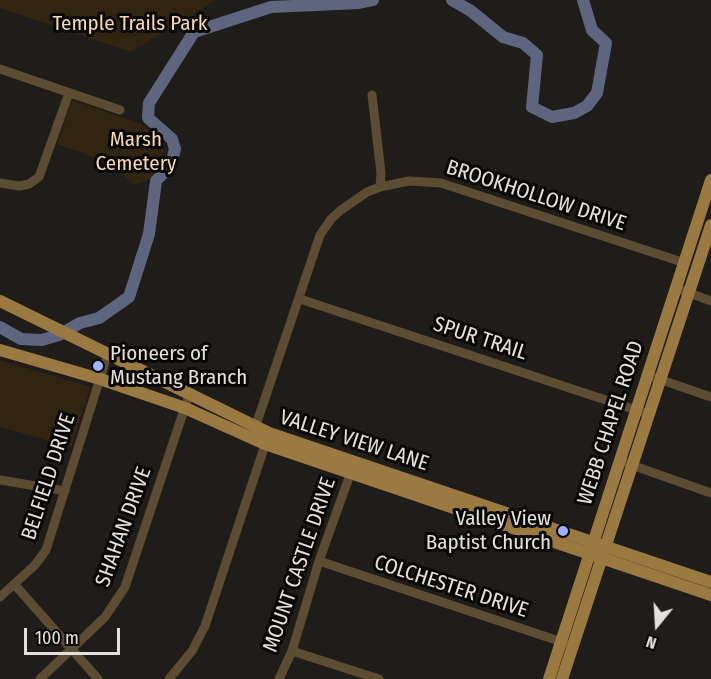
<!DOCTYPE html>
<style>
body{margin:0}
#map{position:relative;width:711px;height:679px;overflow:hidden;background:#1f1d1a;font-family:"Fira Sans Condensed",sans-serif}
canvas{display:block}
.north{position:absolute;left:627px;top:595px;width:60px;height:60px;-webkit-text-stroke:4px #080706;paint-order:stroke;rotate:198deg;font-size:16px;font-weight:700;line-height:24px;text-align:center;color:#e2e1de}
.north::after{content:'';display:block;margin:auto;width:21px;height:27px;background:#e2e1de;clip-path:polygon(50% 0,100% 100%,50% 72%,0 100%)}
.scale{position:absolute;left:24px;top:628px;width:96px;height:27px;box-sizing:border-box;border:3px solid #e2e1de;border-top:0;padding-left:8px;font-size:18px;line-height:21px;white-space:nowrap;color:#e2e1de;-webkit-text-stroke:4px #080706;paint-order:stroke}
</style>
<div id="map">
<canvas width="711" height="679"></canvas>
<div class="north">N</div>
<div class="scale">100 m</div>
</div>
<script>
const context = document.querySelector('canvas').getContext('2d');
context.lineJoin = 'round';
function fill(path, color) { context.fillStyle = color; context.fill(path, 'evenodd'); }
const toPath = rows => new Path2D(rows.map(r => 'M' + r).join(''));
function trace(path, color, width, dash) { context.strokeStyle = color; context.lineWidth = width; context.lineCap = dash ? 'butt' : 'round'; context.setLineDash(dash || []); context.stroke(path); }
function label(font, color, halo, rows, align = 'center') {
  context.font = font + ' "Fira Sans Condensed",sans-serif'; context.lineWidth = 6; context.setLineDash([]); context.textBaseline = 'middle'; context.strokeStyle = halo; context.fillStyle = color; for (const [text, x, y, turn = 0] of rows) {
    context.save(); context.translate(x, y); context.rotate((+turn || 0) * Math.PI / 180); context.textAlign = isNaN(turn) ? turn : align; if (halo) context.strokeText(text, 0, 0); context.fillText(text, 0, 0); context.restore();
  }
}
fill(toPath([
 [0,0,216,0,131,52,0,8],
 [72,100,139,123,165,141,161,165,151,179,134,185,108,162,57,144],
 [0,360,91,387,71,447,0,427]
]), '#312511');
trace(toPath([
 [452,0,471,11,503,37,523,43,537,55,532,107,552,117,574,113,587,106,597,93,606,43,592,30,583,0],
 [0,327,21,339,42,340,59,335,80,323,99,318,129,297,149,234,156,181,171,165,175,149,172,139,148,118,149,103,194,32,271,7,359,3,373,0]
]), '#5e667f', 12);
trace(toPath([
 [0,69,120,110],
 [372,95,381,173,380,187],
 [0,183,19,186,29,184,39,177,69,93],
 [676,288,711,301],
 [300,299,642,412],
 [647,375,711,397],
 [254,431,320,235,331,219,341,210,367,192,380,187,409,181,441,183,685,263],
 [620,461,711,493],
 [0,480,65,491],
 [319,561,565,643],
 [15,585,98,679],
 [0,597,35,565,46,550,108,353],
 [292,651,379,679],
 [40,679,105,617,125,587,189,395],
 [169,679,192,651,205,626,267,439],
 [279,679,292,651,319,561,352,469]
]), '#5c4c32', 9);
trace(toPath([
 [0,301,269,433,711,582],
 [0,350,100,379,185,408,265,444,711,595],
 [549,679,711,180],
 [562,679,711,225]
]), '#9b7a41', 12);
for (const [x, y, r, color] of [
 [98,366,6,"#9cb4fd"],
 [563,531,6,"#9cb4fd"]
]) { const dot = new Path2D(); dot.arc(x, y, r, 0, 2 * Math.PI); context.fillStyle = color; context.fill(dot); trace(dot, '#080706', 2); }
label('21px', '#f8daaa', '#080706', [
 ["Temple Trails Park",130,24],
 ["Marsh",136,140],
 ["Cemetery",136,164]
]);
label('21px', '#e2e1de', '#080706', [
 ["BROOKHOLLOW DRIVE",536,196,18],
 ["SPUR TRAIL",480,339,18],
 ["WEBB CHAPEL ROAD",611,423,-72],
 ["VALLEY VIEW LANE",354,441,18],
 ["BELFIELD DRIVE",49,477,-72],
 ["SHAHAN DRIVE",124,527,-70],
 ["MOUNT CASTLE DRIVE",300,565,-71],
 ["COLCHESTER DRIVE",451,587,18]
]);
label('21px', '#e2e1de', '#080706', [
 ["Pioneers of",110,354],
 ["Mustang Branch",110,378],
 ["Valley View",551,519,"right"],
 ["Baptist Church",551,543,"right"]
], 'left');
</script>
